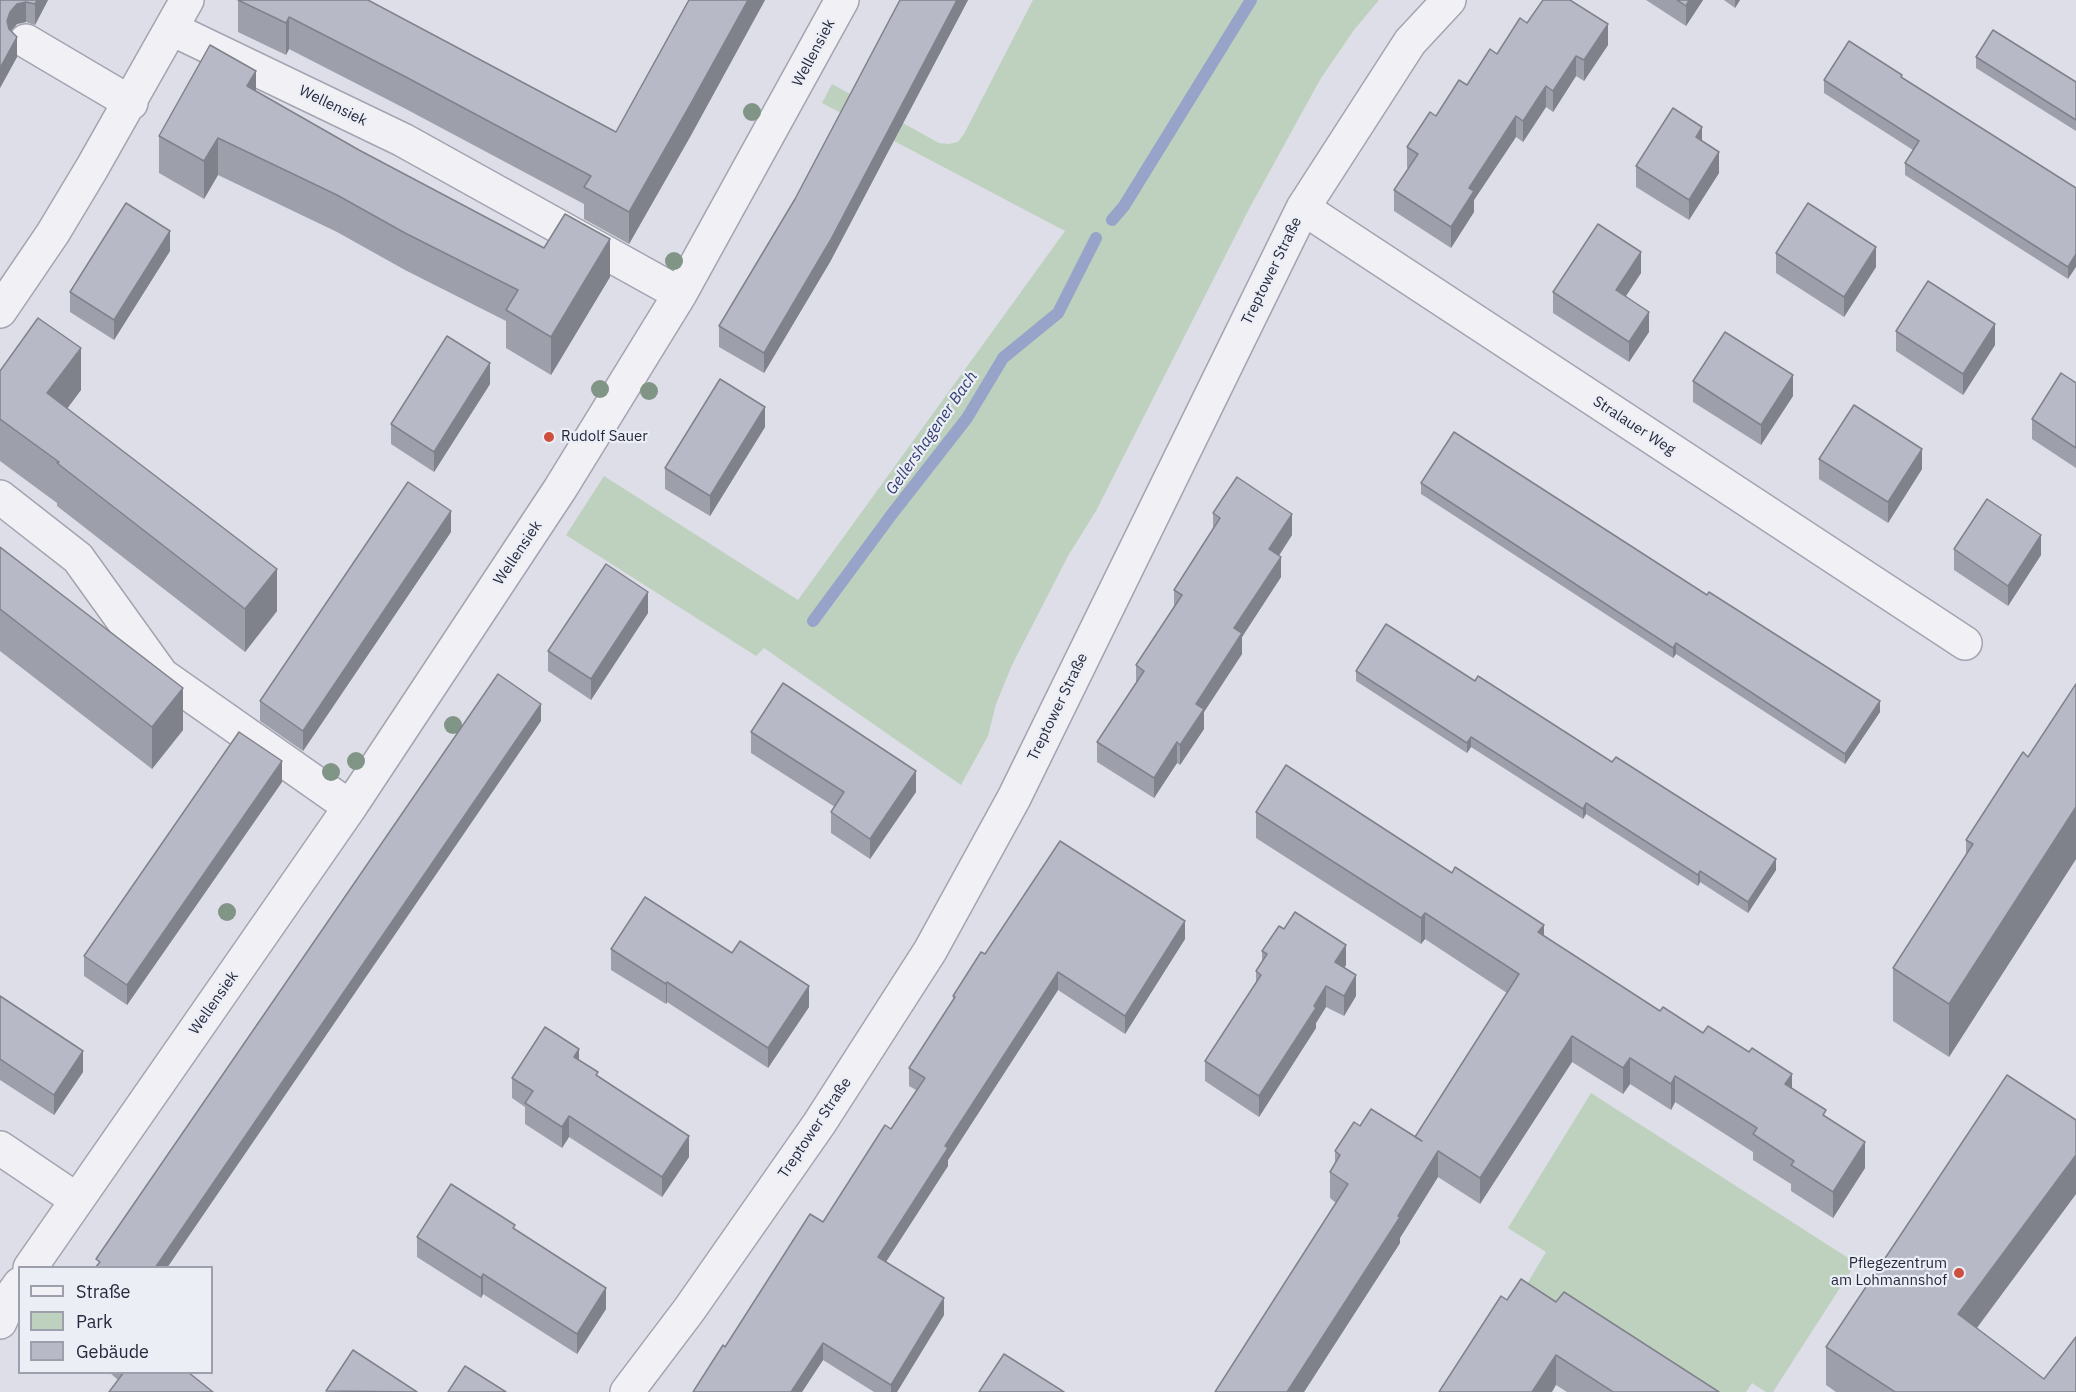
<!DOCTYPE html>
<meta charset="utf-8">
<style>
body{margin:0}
#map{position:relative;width:2076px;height:1392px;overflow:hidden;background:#dddee7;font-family:"IBM Plex Sans",sans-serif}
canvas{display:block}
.legend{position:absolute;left:18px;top:1266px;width:195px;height:108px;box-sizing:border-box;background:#eceef5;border:2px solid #9d9fac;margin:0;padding:8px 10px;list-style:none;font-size:18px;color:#27293e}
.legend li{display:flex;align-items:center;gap:12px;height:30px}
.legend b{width:30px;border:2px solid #9d9fac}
</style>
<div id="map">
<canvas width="2076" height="1392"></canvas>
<ul class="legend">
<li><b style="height:8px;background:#f0f0f5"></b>Straße</li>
<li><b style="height:16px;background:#bed1be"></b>Park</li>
<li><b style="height:16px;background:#b7b9c7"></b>Gebäude</li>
</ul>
</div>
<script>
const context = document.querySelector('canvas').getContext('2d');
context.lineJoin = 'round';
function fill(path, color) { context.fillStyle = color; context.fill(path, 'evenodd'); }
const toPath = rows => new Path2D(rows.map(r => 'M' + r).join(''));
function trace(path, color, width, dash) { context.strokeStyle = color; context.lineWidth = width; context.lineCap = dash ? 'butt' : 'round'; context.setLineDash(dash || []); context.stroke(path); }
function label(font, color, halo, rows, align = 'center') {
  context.font = font + ' "IBM Plex Sans",sans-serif'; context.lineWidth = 4.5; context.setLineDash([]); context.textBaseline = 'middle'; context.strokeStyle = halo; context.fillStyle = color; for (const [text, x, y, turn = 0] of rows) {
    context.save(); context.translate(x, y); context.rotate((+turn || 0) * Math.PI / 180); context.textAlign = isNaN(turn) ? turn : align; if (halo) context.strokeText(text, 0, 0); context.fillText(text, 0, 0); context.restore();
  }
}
fill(toPath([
 [1033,0,1379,0,1354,30,1321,78,1249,209,1096,511,1068,556,1012,665,996,704,988,736,961,785,764,648,756,656,566,535,604,476,798,600,1065,231,822,103,832,84,939,143,948,144,958,142,964,134],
 [1591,1093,1856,1263,1773,1392,1766,1392,1752,1383,1746,1392,1701,1392,1527,1284,1546,1252,1508,1228]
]), '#bed1be');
trace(toPath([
 [1112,220,1124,206,1251,0],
 [813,621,892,514,967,418,1003,358,1058,313,1096,238]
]), '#97a3c8', 12);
const minor = toPath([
 [172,29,403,140,680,294],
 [26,41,131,103],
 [1303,208,1965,643],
 [0,311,53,233,92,168,187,0],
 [0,497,78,558,162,675,350,807],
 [0,1148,77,1200],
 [30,1268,350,807,560,489,680,294,842,0],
 [0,1322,12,1295,20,1284],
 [627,1392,689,1310,819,1124,930,951,1014,798,1303,208,1410,42,1449,0]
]);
trace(minor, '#a3a4b1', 36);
trace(minor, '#f0f0f5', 33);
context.fillStyle = '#809586';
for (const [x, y] of [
 [752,112],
 [674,261],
 [600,389],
 [649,391],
 [453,725],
 [356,761],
 [331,772],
 [227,912]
]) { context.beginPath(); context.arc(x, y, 9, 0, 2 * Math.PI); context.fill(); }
fill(toPath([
 [0,0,48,0,35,25,26,22,17,24,11,31,17,57,0,88],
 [238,0,368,0,616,132,689,0,765,0,690,137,629,244,584,219,584,204,404,108,289,49,286,55,238,32],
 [900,0,968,0,830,262,764,373,719,347,719,326,795,199],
 [1646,0,1703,0,1686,26],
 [1724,0,1740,0,1735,8],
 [1527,23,1608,45,1584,81,1576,76,1553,112,1546,107,1523,142,1516,137,1474,200,1474,212,1451,248,1394,211,1394,190,1408,169,1407,167,1407,147,1436,116],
 [1976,57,2076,82,2076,131,1976,68],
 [1902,78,2076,188,2068,279,1905,175,1905,163,1913,150,1824,93,1824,80],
 [256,91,359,150,544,248,610,277,551,375,506,348,506,321,405,270,337,232,218,175,204,199,159,173,159,136],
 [1702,141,1719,173,1689,220,1636,187,1636,166],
 [170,251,114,340,70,312,70,292],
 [1776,253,1876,267,1844,317,1776,273],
 [1641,273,1626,296,1649,332,1629,362,1553,313,1553,292],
 [1896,331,1995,345,1963,395,1896,351],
 [0,371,81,390,67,408,277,611,245,652,57,506,57,503,0,461],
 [1693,381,1793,396,1761,445,1693,402],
 [2076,383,2076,468,2032,439,2032,419],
 [490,384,434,472,391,444,391,424],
 [765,427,710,516,665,489,665,468],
 [1819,459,1922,469,1888,523,1819,479],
 [1421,483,1880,712,1845,764,1676,654,1673,658,1421,494],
 [1213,513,1292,535,1279,556,1281,577,1242,637,1242,654,1204,712,1204,729,1180,765,1177,763,1154,798,1097,762,1097,742,1136,683,1136,665,1174,607,1174,590,1213,529],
 [451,532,303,751,260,721,260,701],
 [0,547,183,730,152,769,0,651],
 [1954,549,2041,555,2008,606,1954,570],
 [648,613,591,700,548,671,548,651],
 [1356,671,1475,681,1776,870,1748,913,1700,882,1698,886,1586,814,1583,819,1471,747,1467,753,1356,681],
 [2076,684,2076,859,1949,1057,1893,1021,1893,968,1966,854,1966,840,2028,757],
 [751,732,916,792,870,859,831,833,831,812,835,807,751,753],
 [282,782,127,1005,84,976,84,956],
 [1256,812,1544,936,1660,1011,1792,1088,1826,1117,1865,1168,1833,1218,1791,1191,1791,1184,1753,1160,1753,1152,1675,1102,1671,1110,1630,1084,1623,1094,1572,1062,1480,1204,1438,1177,1400,1238,1400,1243,1304,1392,1215,1392,1336,1203,1330,1198,1330,1172,1335,1164,1335,1151,1360,1126,1415,1137,1507,993,1425,939,1421,944,1256,838],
 [1185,939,1125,1034,1058,990,948,1160,948,1166,886,1262,944,1315,897,1392,874,1392,823,1360,802,1392,693,1392,725,1347,823,1222,891,1129,916,1090,909,1086,909,1068,953,1000,953,996,985,954],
 [611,949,732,953,809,1007,768,1068,667,1002,666,1004,611,970],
 [1262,951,1346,965,1344,968,1356,996,1344,1016,1326,1007,1316,1023,1316,1028,1259,1117,1205,1081,1205,1061,1256,983,1256,971,1262,961],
 [0,996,83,1072,54,1115,0,1080],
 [579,1060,689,1157,662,1197,569,1137,562,1148,525,1124,525,1107,512,1098,512,1078],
 [2076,1120,2076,1194,1977,1328,2044,1379,2076,1392,1836,1392,1826,1385,1826,1347],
 [515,1229,606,1309,577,1354,483,1294,481,1298,417,1257,417,1237],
 [1507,1300,1556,1302,1719,1392,1567,1392,1556,1385],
 [109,1372,188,1372,118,1380]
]), '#9d9fab');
fill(toPath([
 [37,0,48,0,35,25,35,4],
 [748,0,765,0,690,137,629,244,629,212],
 [957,0,968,0,830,262,764,373,764,353],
 [1689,0,1703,0,1686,26,1686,6],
 [1735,0,1740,0,1735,8],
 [26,2,26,22,17,24,10,32,7,21,10,12,17,4],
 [289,17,289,49,286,55,286,23],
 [1608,24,1608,45,1584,81,1584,60],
 [17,37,17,57,0,88,0,68],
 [1576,56,1576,76,1553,112,1553,91],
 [256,71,256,108,247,86],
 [1546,86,1546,107,1523,142,1523,121],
 [1516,116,1516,137,1474,200,1474,212,1451,248,1451,227,1469,188],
 [1702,127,1702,148,1696,137],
 [218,138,218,175,204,199,204,161],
 [1719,152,1719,173,1689,220,1689,200],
 [170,231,170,251,114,340,114,320],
 [610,239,610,277,551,375,551,337],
 [1876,247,1876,267,1844,317,1844,297],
 [1641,252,1641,273,1616,311,1616,290],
 [2076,254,2076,267,2068,279,2068,267],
 [1649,312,1649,332,1629,362,1629,342],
 [1995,324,1995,345,1963,395,1963,374],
 [81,348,81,390,47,436,47,393],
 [490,363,490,384,434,472,434,452],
 [1793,375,1793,396,1761,445,1761,425],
 [765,407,765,427,710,516,710,496],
 [1922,449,1922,469,1888,523,1888,502],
 [451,511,451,532,303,751,303,731],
 [1292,514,1292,535,1269,570,1269,549],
 [2041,535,2041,555,2008,606,2008,586],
 [1281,557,1281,577,1242,637,1242,654,1204,712,1204,729,1180,765,1180,745,1196,704,1234,628],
 [277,569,277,611,245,652,245,609],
 [648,592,648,613,591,700,591,679],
 [1676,643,1676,654,1673,658,1673,648],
 [183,688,183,730,152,769,152,727],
 [1880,701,1880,712,1845,764,1845,754],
 [541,704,541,721,167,1268,155,1268],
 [1471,737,1471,747,1467,753,1467,743],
 [1177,742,1177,763,1154,798,1154,778],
 [282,761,282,782,127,1005,127,985],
 [916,771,916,792,870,859,870,839],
 [1586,803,1586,814,1583,819,1583,809],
 [2076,807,2076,859,1949,1057,1949,1004],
 [1776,859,1776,870,1748,913,1748,902],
 [1700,871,1700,882,1698,886,1698,875],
 [1425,913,1425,939,1421,944,1421,918],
 [1185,921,1185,939,1125,1034,1125,1016],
 [1544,925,1544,951,1538,932],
 [1346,945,1346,965,1335,982,1335,962],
 [1058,972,1058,990,948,1160,948,1166,878,1274,878,1257,945,1146],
 [1356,975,1356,996,1344,1016,1344,996],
 [667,982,667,1002,666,1004,666,984],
 [809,986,809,1007,768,1068,768,1048],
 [1326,986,1326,1007,1316,1023,1316,1028,1259,1117,1259,1096],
 [1572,1036,1572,1062,1480,1204,1480,1178],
 [579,1049,579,1069,574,1057],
 [83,1051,83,1072,54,1115,54,1095],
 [1630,1058,1630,1084,1623,1094,1623,1068],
 [1792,1074,1792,1100,1785,1084],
 [1675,1076,1675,1102,1671,1110,1671,1084],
 [569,1116,569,1137,562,1148,562,1127],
 [689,1136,689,1157,662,1197,662,1177],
 [1865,1142,1865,1168,1833,1218,1833,1192],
 [1438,1151,1438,1177,1400,1238,1400,1243,1304,1392,1287,1392],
 [2076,1155,2076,1194,1958,1353,1958,1314],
 [483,1274,483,1294,481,1298,481,1278],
 [606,1288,606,1309,577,1354,577,1334],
 [944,1298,944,1315,897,1392,891,1392,891,1385],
 [823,1343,823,1360,802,1392,791,1392],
 [1556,1355,1556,1385,1552,1392,1532,1392]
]), '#80828b');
const building = toPath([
 [0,0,37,0,35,4,26,2,17,4,10,12,7,21,9,29,17,37,0,68,0,0],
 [238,0,368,0,616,132,689,0,748,0,690,105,629,212,584,187,591,176,404,76,289,17,286,23,238,0],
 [900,0,957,0,830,241,764,353,719,326,795,199,900,0],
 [1543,0,1570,0,1608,24,1584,60,1576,56,1553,91,1546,86,1523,121,1516,116,1469,188,1474,191,1451,227,1394,190,1418,154,1407,147,1430,112,1436,116,1459,80,1467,85,1490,49,1497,54,1520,18,1527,23,1543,0],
 [1677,0,1689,0,1686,6,1677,0],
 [1993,30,2076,82,2076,120,1976,57,1993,30],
 [1849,41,1902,75,1901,77,2076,188,2076,254,2068,267,1905,163,1919,141,1824,80,1849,41],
 [210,45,256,71,247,86,359,150,544,248,565,214,610,239,551,337,506,310,518,290,405,233,337,195,218,138,204,161,159,136,210,45],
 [1673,108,1702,127,1696,137,1719,152,1689,200,1636,166,1673,108],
 [126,203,170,231,114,320,70,292,126,203],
 [1808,203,1876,247,1844,297,1776,253,1808,203],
 [1598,224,1641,252,1616,290,1649,312,1629,342,1553,292,1598,224],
 [1928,281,1995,324,1963,374,1896,331,1928,281],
 [38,318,81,348,47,393,277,569,245,609,57,463,59,462,0,419,0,371,38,318],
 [1725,332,1793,375,1761,425,1693,381,1725,332],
 [447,336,490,363,434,452,391,424,447,336],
 [2061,373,2076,383,2076,448,2032,419,2061,373],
 [720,379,765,407,710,496,665,468,720,379],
 [1854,405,1922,449,1888,502,1819,459,1854,405],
 [1454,432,1707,595,1709,592,1880,701,1845,754,1676,643,1673,648,1421,483,1454,432],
 [1237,477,1292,514,1269,549,1281,557,1234,628,1242,633,1196,704,1204,709,1180,745,1177,742,1154,778,1097,742,1144,671,1136,665,1182,595,1174,590,1220,518,1213,513,1237,477],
 [408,482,451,511,303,731,260,701,408,482],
 [1987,499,2041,535,2008,586,1954,549,1987,499],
 [0,547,183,688,152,727,0,609,0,547],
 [606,564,648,592,591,679,548,651,606,564],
 [1386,624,1475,681,1478,676,1612,762,1616,757,1776,859,1748,902,1700,871,1698,875,1586,803,1583,809,1471,737,1467,743,1356,671,1386,624],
 [498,674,541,704,155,1268,95,1268,100,1262,96,1259,498,674],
 [783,683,916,771,870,839,831,812,844,792,751,732,783,683],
 [2076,684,2076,807,1949,1004,1893,968,1973,844,1966,840,2023,752,2028,757,2076,684],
 [239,732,282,761,127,985,84,956,239,732],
 [1286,765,1452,873,1455,867,1544,925,1538,932,1660,1011,1663,1007,1703,1033,1708,1026,1749,1052,1752,1048,1792,1074,1785,1084,1826,1110,1823,1115,1865,1142,1833,1192,1791,1165,1794,1161,1753,1134,1757,1128,1675,1076,1671,1084,1630,1058,1623,1068,1572,1036,1480,1178,1438,1151,1398,1216,1400,1217,1287,1392,1215,1392,1348,1184,1330,1172,1340,1155,1335,1151,1354,1122,1360,1126,1371,1109,1422,1141,1415,1137,1519,974,1425,913,1421,918,1256,812,1286,765],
 [1060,841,1185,921,1125,1016,1058,972,945,1146,948,1148,878,1257,944,1298,891,1385,823,1343,791,1392,693,1392,723,1345,725,1347,810,1214,823,1222,885,1125,891,1129,925,1078,909,1068,955,997,953,996,981,952,985,954,1060,841],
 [645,897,732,953,740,941,809,986,768,1048,667,982,666,984,611,949,645,897],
 [1295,912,1346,945,1335,962,1356,975,1344,996,1326,986,1314,1006,1316,1008,1259,1096,1205,1061,1261,975,1256,971,1267,954,1262,951,1279,926,1284,929,1295,912],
 [0,996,83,1051,54,1095,0,1059,0,996],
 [545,1027,579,1049,574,1057,598,1072,596,1075,689,1136,662,1177,569,1116,562,1127,525,1103,533,1091,512,1078,545,1027],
 [2007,1075,2076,1120,2076,1155,1958,1314,2044,1379,2076,1337,2076,1392,1895,1392,1826,1347,2007,1075],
 [451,1184,515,1225,513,1228,606,1288,577,1334,483,1274,481,1278,417,1237,451,1184],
 [1521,1279,1556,1302,1564,1292,1719,1392,1613,1392,1556,1355,1532,1392,1439,1392,1501,1296,1507,1300,1521,1279],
 [353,1350,417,1392,326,1391,353,1350],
 [1004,1354,1064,1392,979,1392,1004,1354],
 [465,1366,506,1392,448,1392,465,1366],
 [124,1372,188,1372,213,1392,109,1392,124,1372]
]);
fill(building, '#b7b9c7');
trace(building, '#80828b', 1.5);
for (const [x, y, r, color] of [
 [549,437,6,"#ce4f40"],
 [1959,1273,6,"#ce4f40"]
]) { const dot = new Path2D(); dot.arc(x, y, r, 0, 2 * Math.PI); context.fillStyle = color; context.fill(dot); trace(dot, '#eceef5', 2); }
label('15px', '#27293e', '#eceef5', [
 ["Wellensiek",814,53,-62],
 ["Wellensiek",333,106,26],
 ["Treptower Straße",1272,271,-64],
 ["Stralauer Weg",1634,426,33],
 ["Wellensiek",518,553,-56],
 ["Treptower Straße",1058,707,-64],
 ["Wellensiek",214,1003,-55],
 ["Treptower Straße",815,1128,-56]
]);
label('15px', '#27293e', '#eceef5', [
 ["Rudolf Sauer",561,437],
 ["Pflegezentrum",1947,1264,"right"],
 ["am Lohmannshof",1947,1281,"right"]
], 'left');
label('italic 16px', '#313d71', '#eceef5', [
 ["Gellershagener Bach",932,433,-55]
]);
</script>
